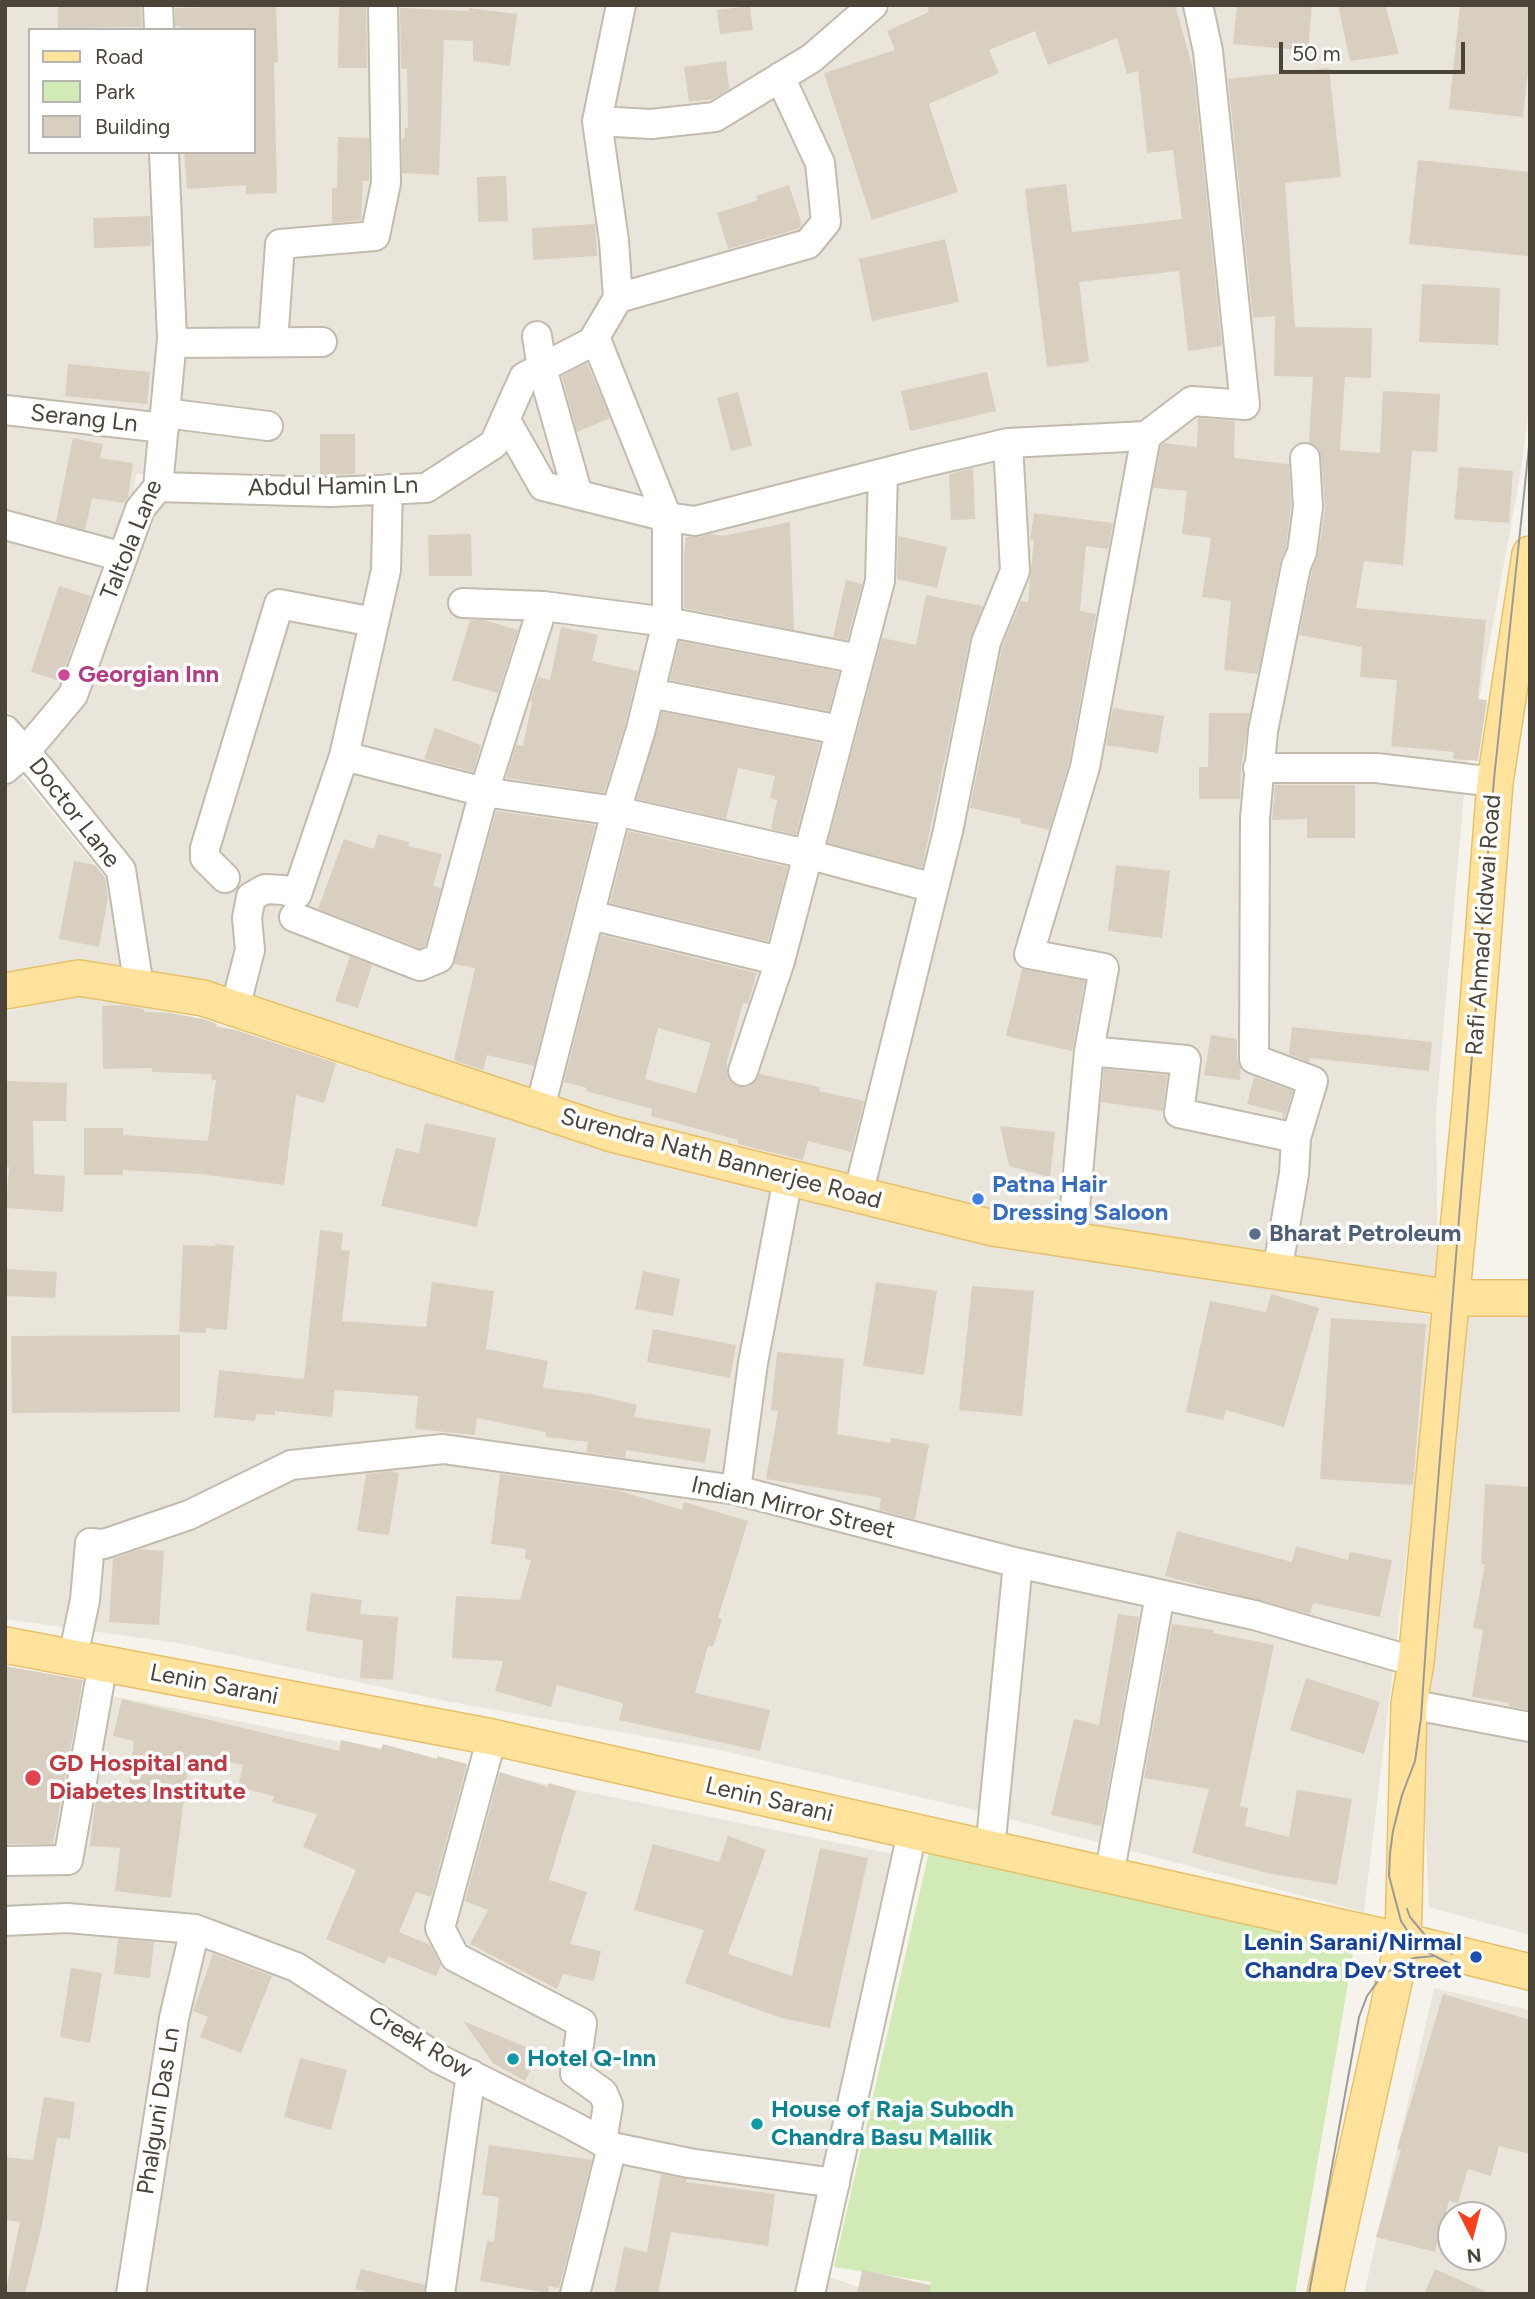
<!DOCTYPE html>
<style>
body{margin:0}
#map{position:relative;width:1535px;height:2299px;overflow:hidden;background:#f6f3ec;font-family:Figtree,sans-serif}
canvas{display:block}
.frame{position:absolute;inset:0;border:7px solid #4b4439;pointer-events:none}
.legend{position:absolute;left:28px;top:28px;width:228px;height:126px;box-sizing:border-box;background:#fff;border:2px solid #b7b4b0;margin:0;padding:9px 12px;list-style:none;font-size:21px;color:#4b4439}
.legend li{display:flex;align-items:center;gap:14px;height:35px}
.legend b{width:35px;border:2px solid #b7b4b0}
.north{position:absolute;left:1437px;top:2201px;width:70px;height:70px;box-sizing:border-box;background:#fff;border:2px solid #b7b4b0;border-radius:50%;rotate:174deg;font-size:19px;font-weight:700;line-height:28px;text-align:center;color:#4b4439}
.north::after{content:'';display:block;margin:auto;width:24px;height:32px;background:#fc3f1d;clip-path:polygon(50% 0,100% 100%,50% 72%,0 100%)}
.scale{position:absolute;left:1279px;top:42px;width:186px;height:32px;box-sizing:border-box;border:4px solid #4b4439;border-top:0;padding-left:9px;font-size:21px;line-height:24px;white-space:nowrap;color:#4b4439;-webkit-text-stroke:5px #fff;paint-order:stroke}
</style>
<div id="map">
<canvas width="1535" height="2299"></canvas>
<div class="frame"></div>
<ul class="legend">
<li><b style="height:9px;background:#ffe39c"></b>Road</li>
<li><b style="height:19px;background:#d2eab5"></b>Park</li>
<li><b style="height:19px;background:#d8cfc1"></b>Building</li>
</ul>
<div class="north">N</div>
<div class="scale">50 m</div>
</div>
<script>
const context = document.querySelector('canvas').getContext('2d');
context.lineJoin = 'round';
function fill(path, color) { context.fillStyle = color; context.fill(path, 'evenodd'); }
const toPath = rows => new Path2D(rows.map(r => 'M' + r).join(''));
function trace(path, color, width, dash) { context.strokeStyle = color; context.lineWidth = width; context.lineCap = dash ? 'butt' : 'round'; context.setLineDash(dash || []); context.stroke(path); }
function label(font, color, halo, rows, align = 'center') {
  context.font = font + ' Figtree,sans-serif'; context.lineWidth = 7; context.setLineDash([]); context.textBaseline = 'middle'; context.strokeStyle = halo; context.fillStyle = color; for (const [text, x, y, turn = 0] of rows) {
    context.save(); context.translate(x, y); context.rotate((+turn || 0) * Math.PI / 180); context.textAlign = isNaN(turn) ? turn : align; if (halo) context.strokeText(text, 0, 0); context.fillText(text, 0, 0); context.restore();
  }
}
fill(toPath([
 [5,5,609,5,584,124,605,302,588,334,485,437,426,478,336,481,136,474,132,515,66,693,30,734,5,708],
 [30,30,254,30,254,152,30,152],
 [632,5,853,5,810,45,717,106,611,115],
 [894,5,1530,5,1530,396,1522,465,1466,771,1436,1112,1438,1287,992,1214,608,1121,203,980,151,975,136,870,43,749,151,503,430,502,480,470,518,421,530,391,632,295,612,138,718,128,805,76],
 [5,756,110,883,126,971,5,976],
 [79,995,194,1017,524,1124,772,1190,1435,1316,1364,1912,979,1811,715,1749,445,1701,178,1643,5,1619,5,1012],
 [1530,1312,1530,1935,1429,1907,1421,1731,1463,1313],
 [5,1674,893,1854,800,2267,879,2294,5,2294],
 [1434,1988,1530,2010,1530,2294,1364,2294],
 [1451,2215,1493,2215,1493,2257,1451,2257]
]), '#eae5da');
fill(toPath([
 [931,1843,1355,1942,1295,2294,928,2294,931,2282,834,2267]
]), '#d2eab5');
fill(toPath([
 [58,5,141,5,142,27,58,28],
 [276,5,278,62,274,63,277,193,246,194,246,185,187,189,184,152,254,152,254,30,181,30,180,26,175,26,175,8],
 [339,5,366,5,367,68,338,68],
 [927,5,1175,5,1193,69,1222,346,1188,351,1179,271,1079,282,1089,362,1047,367,1025,189,1066,184,1072,232,1182,219,1173,150,1147,153,1138,71,1127,74,1117,38,1048,65,1035,31,989,50,999,73,929,104,958,192,872,220,824,73,895,50,887,31,929,12],
 [1237,5,1312,5,1308,51,1233,44],
 [1338,5,1385,5,1399,54,1350,61],
 [1460,5,1530,5,1530,51,1523,117,1449,109],
 [750,6,753,30,720,34,717,10],
 [400,8,469,11,469,8,517,14,510,66,473,61,473,41,444,40,439,175,402,173,402,139,404,139,405,128,408,128,407,69,401,69],
 [726,61,729,89,713,99,689,102,684,67],
 [1329,68,1341,177,1285,183,1295,327,1372,328,1371,378,1345,377,1340,450,1380,453,1383,391,1440,394,1437,452,1412,451,1403,565,1364,561,1356,608,1486,620,1478,699,1487,700,1478,761,1453,759,1454,752,1391,746,1397,680,1360,677,1362,647,1299,635,1312,571,1318,555,1325,509,1321,456,1318,448,1309,442,1313,377,1274,376,1275,316,1253,318,1228,79],
 [338,137,369,138,369,181,363,181,361,220,332,223,332,188,337,188],
 [1418,160,1530,172,1528,256,1409,244],
 [506,176,508,221,478,222,477,177],
 [789,185,802,225,798,229,728,249,717,213,758,200,756,196],
 [150,216,151,246,94,248,93,218],
 [595,224,597,256,533,260,532,228],
 [945,239,959,302,872,321,859,259],
 [1422,284,1500,288,1498,345,1419,342],
 [587,363,610,418,577,432,562,376],
 [68,364,150,372,147,404,65,396],
 [987,372,996,411,910,431,901,391],
 [738,392,752,446,731,451,717,398],
 [1198,418,1235,421,1234,458,1289,464,1291,506,1286,548,1280,562,1258,674,1224,670,1231,601,1202,597,1211,538,1182,534,1187,491,1153,488,1161,445,1164,443,1197,447],
 [320,434,355,434,355,474,320,475],
 [73,438,103,444,100,458,133,463,128,497,124,503,92,498,85,530,56,522],
 [1459,467,1513,471,1509,523,1454,519],
 [973,468,975,519,951,520,949,474],
 [1034,513,1113,523,1108,549,1086,546,1080,611,1096,614,1069,763,1049,830,1020,823,1021,819,970,808,1002,647,1021,601,1028,602,1034,540,1030,539],
 [790,522,794,630,684,608,684,553,686,537,699,537,710,534,723,536],
 [471,534,472,576,429,576,428,535],
 [898,536,947,547,937,588,897,579],
 [846,580,862,584,847,640,833,637],
 [59,586,91,596,60,681,31,672],
 [926,595,983,606,970,639,922,868,828,843,882,638,916,645],
 [470,620,484,620,518,630,498,693,452,680],
 [561,627,598,635,592,661,638,671,625,725,604,793,506,778,516,745,523,746,532,702,530,702,538,677,550,680],
 [679,641,839,672,829,711,670,680],
 [1113,708,1164,716,1158,753,1106,745],
 [662,712,820,743,796,835,771,829,777,800,770,798,775,776,738,768,726,819,637,799],
 [1209,713,1250,713,1241,767,1240,799,1199,799,1199,767,1208,767],
 [435,728,481,745,473,772,424,759],
 [1275,785,1355,785,1355,838,1307,838,1307,819,1272,820],
 [496,811,595,825,534,1066,487,1055,483,1070,454,1060,475,968,454,964],
 [628,831,788,867,768,941,610,903],
 [378,834,409,842,408,846,442,854,433,886,441,888,425,946,420,948,318,909,344,839,374,849],
 [74,861,95,865,105,877,108,898,99,947,59,939],
 [1116,865,1170,871,1162,938,1108,931],
 [601,935,757,973,748,1004,743,1003,727,1061,727,1074,730,1081,738,1087,747,1087,754,1083,759,1074,820,1087,819,1091,864,1101,851,1152,808,1141,803,1160,738,1144,738,1140,651,1116,652,1109,586,1091,587,1088,564,1082],
 [658,1028,711,1043,696,1093,645,1079],
 [350,956,372,965,358,1008,335,1001],
 [1022,969,1085,981,1072,1051,1006,1036],
 [123,1005,144,1009,144,1012,169,1013,203,1019,217,1024,216,1027,236,1030,336,1063,324,1103,296,1095,284,1185,201,1174,123,1170,123,1175,84,1175,84,1128,123,1128,123,1135,208,1141,216,1080,211,1079,212,1074,152,1072,152,1068,103,1069,102,1006],
 [1292,1027,1432,1042,1429,1071,1310,1058,1309,1062,1289,1054],
 [1211,1035,1237,1039,1237,1059,1241,1069,1240,1080,1204,1075],
 [1104,1069,1167,1075,1163,1111,1101,1102],
 [1254,1077,1293,1091,1284,1119,1282,1118,1283,1113,1247,1104],
 [7,1081,67,1083,66,1121,33,1121,34,1174,65,1176,63,1212,6,1208,9,1167,5,1167],
 [425,1123,496,1138,477,1227,381,1206,396,1148,419,1153],
 [1000,1126,1055,1132,1050,1177,1009,1166],
 [320,1230,343,1233,341,1250,350,1251,342,1321,426,1327,432,1282,494,1291,486,1349,548,1361,543,1388,592,1394,637,1405,634,1417,711,1429,705,1463,626,1450,625,1458,586,1452,588,1442,546,1437,546,1432,477,1418,475,1435,415,1429,418,1396,335,1390,332,1417,275,1411,275,1415,256,1414,255,1421,214,1417,219,1370,304,1379],
 [215,1244,234,1246,227,1330,206,1328,206,1333,179,1332,183,1245,215,1246],
 [5,1269,57,1272,55,1298,5,1296],
 [643,1271,680,1279,673,1316,635,1309],
 [876,1282,937,1291,924,1375,863,1366],
 [972,1286,1034,1291,1022,1416,959,1410],
 [1271,1294,1319,1308,1284,1427,1226,1410,1223,1420,1186,1412,1210,1301,1266,1312],
 [1331,1318,1426,1324,1413,1485,1320,1479],
 [653,1329,736,1345,730,1378,647,1362],
 [180,1335,180,1412,12,1413,11,1336],
 [777,1352,844,1359,837,1434,890,1443,891,1438,929,1444,915,1519,879,1510,881,1498,766,1479,778,1411,771,1410],
 [390,1471,399,1473,389,1535,357,1531,366,1474],
 [500,1474,617,1490,682,1510,684,1502,748,1521,718,1618,722,1619,713,1647,708,1646,695,1693,770,1710,760,1751,619,1720,623,1703,557,1685,551,1707,495,1691,503,1661,452,1658,456,1596,520,1600,531,1560,525,1559,526,1549,491,1544],
 [1485,1484,1530,1487,1530,1710,1509,1706,1509,1703,1472,1697,1483,1630,1473,1628,1485,1564,1481,1564],
 [1177,1531,1292,1562,1296,1546,1348,1560,1350,1552,1392,1560,1380,1617,1313,1603,1310,1614,1165,1576],
 [140,1549,164,1551,159,1625,109,1622,113,1559],
 [311,1593,362,1600,360,1614,398,1617,393,1680,360,1678,363,1640,306,1631],
 [1118,1614,1139,1617,1101,1826,1051,1815,1074,1719,1099,1725],
 [1172,1624,1214,1630,1213,1633,1274,1645,1240,1806,1248,1808,1245,1826,1289,1837,1297,1790,1352,1799,1337,1885,1267,1873,1192,1853,1209,1789,1144,1778],
 [5,1666,83,1680,53,1844,5,1844],
 [1306,1678,1380,1702,1364,1754,1290,1730],
 [122,1699,339,1751,341,1740,381,1749,383,1744,437,1759,437,1756,467,1764,431,1897,416,1892,399,1932,430,1945,441,1965,436,1976,388,1956,385,1964,326,1939,356,1870,303,1847,317,1814,272,1802,274,1796,238,1787,243,1765,190,1754,171,1898,115,1891,120,1848,90,1846,96,1797,127,1800,134,1741,113,1736],
 [500,1772,548,1787,549,1783,576,1791,549,1880,587,1892,570,1944,601,1951,594,1981,563,1974,557,1989,470,1944,488,1910,465,1901],
 [728,1836,766,1850,728,1954,792,1976,820,1848,868,1858,830,2028,781,2018,685,1983,704,1930,634,1910,653,1844,719,1862],
 [118,1939,154,1942,150,1978,114,1974],
 [213,1954,272,1976,241,2053,200,2037,208,2017,193,2011],
 [71,1968,102,1973,90,2043,60,2037],
 [1443,1994,1530,2020,1530,2154,1499,2146,1491,2176,1468,2169,1458,2203,1449,2201,1435,2252,1376,2237,1401,2150,1397,2149],
 [463,2021,526,2047,538,2055,525,2081,493,2063],
 [300,2058,347,2070,331,2130,284,2117],
 [44,2097,75,2102,70,2139,57,2138,42,2225,25,2294,5,2294,20,2222,5,2220,5,2157,33,2160],
 [489,2145,592,2160,559,2288,549,2286,548,2293,480,2281,487,2241,494,2242,499,2197,482,2195],
 [661,2174,687,2179,686,2182,775,2194,768,2246,671,2232,658,2294,614,2294,624,2247,647,2252],
 [361,2269,425,2285,424,2294,374,2294,355,2289],
 [1435,2269,1491,2294,1424,2294],
 [862,2270,930,2285,930,2294,857,2294]
]), '#d8cfc1');
const minor = toPath([
 [158,5,159,30],
 [621,5,597,121,651,124,715,117,812,58,873,5],
 [618,298,808,244,826,222,820,163,780,77],
 [537,336,542,368,578,495],
 [273,342,280,244,375,236,386,183,383,5],
 [172,343,322,342],
 [5,410,164,428],
 [165,413,268,426],
 [505,419,543,486,667,517,695,521,922,463,1008,443,1146,436,1192,401,1245,405,1208,51,1198,5],
 [1146,436,1085,767,1029,954,1104,968,1089,1051,1186,1060,1179,1113,1296,1138],
 [158,487,330,492,426,488,494,444,524,377,592,342,618,298,614,241,597,121],
 [5,525,123,557],
 [463,603,543,606,667,622,859,659],
 [650,693,840,730],
 [5,730,40,769,121,870,139,987],
 [344,756,484,792,616,811,807,854,934,888],
 [1258,768,1376,768,1495,782],
 [5,769,25,752,73,695,140,509,158,487,172,339,164,152],
 [225,878,205,858,205,848,279,604,374,622],
 [590,915,780,961],
 [294,917,420,966,439,958,484,792,543,606],
 [235,1008,250,950,247,918,251,897,265,889,284,890,297,894,344,756,386,570,388,489],
 [743,1071,780,961,880,581,883,473],
 [539,1112,616,811,641,729,667,622,667,517,595,337],
 [858,1195,948,831,986,642,1015,571,1008,443],
 [1072,1240,1089,1051],
 [1277,1272,1294,1174,1296,1138,1313,1081,1254,1059,1255,818,1263,731,1296,566,1302,552,1308,507,1305,458],
 [736,1490,753,1363,788,1178],
 [73,1657,85,1600,90,1543,104,1544,189,1515,291,1465,443,1449,736,1490,1018,1563,1254,1615,1416,1662],
 [1409,1704,1530,1727],
 [492,1737,440,1928,455,1957,582,2023,575,2073,603,2093,608,2105,602,2142],
 [990,1850,1018,1563],
 [5,1861,68,1860,103,1663],
 [1109,1876,1160,1595],
 [5,1921,67,1918,195,1929,296,1967,439,2059,566,2122,612,2147,689,2163,835,2183],
 [131,2294,174,2018,195,1929],
 [440,2294,471,2074],
 [575,2294,612,2147],
 [810,2294,912,1833]
]);
const major = toPath([
 [5,991,79,978,203,998,612,1134,993,1228,1451,1298,1530,1298],
 [5,1645,492,1737,1403,1941,1530,1972],
 [1325,2294,1403,1941,1409,1704,1416,1662,1470,1107,1495,782,1530,554]
]);
trace(minor, '#c2bbae', 32);
trace(major, '#e6c16a', 38);
trace(minor, '#fff', 28);
trace(major, '#ffe39c', 35);
trace(toPath([
 [1407,1909,1410,1917,1429,1940,1452,1954],
 [1450,1964,1418,1947,1401,1921,1389,1876,1390,1853,1393,1831,1402,1795,1415,1761,1421,1718,1431,1570,1494,779,1530,437],
 [1400,1976,1414,1969,1450,1964],
 [1309,2294,1359,2017,1367,1996,1383,1974,1414,1958,1434,1956]
]), '#9a9a9a', 2);
for (const [x, y, r, color] of [
 [64,675,7,"#d1479c"],
 [978,1199,7,"#3f7fe0"],
 [1255,1234,7,"#5c6f8a"],
 [33,1778,9,"#e0444e"],
 [1476,1957,7,"#1a4fb4"],
 [513,2059,7,"#0f9aa8"],
 [757,2124,7,"#0f9aa8"]
]) { const dot = new Path2D(); dot.arc(x, y, r, 0, 2 * Math.PI); context.fillStyle = color; context.fill(dot); trace(dot, '#fff', 2.5); }
label('24px', '#4b4439', '#fff', [
 ["Serang Ln",84,419,6],
 ["Abdul Hamin Ln",333,487,-1],
 ["Taltola Lane",132,540,-68],
 ["Doctor Lane",74,813,52],
 ["Rafi Ahmad Kidwai Road",1484,925,-86],
 ["Surendra Nath Bannerjee Road",721,1159,15],
 ["Indian Mirror Street",793,1508,13],
 ["Lenin Sarani",214,1685,11],
 ["Lenin Sarani",769,1800,13],
 ["Creek Row",420,2043,31],
 ["Phalguni Das Ln",159,2111,-81]
]);
label('bold 24px', '#b23c85', '#fff', [
 ["Georgian Inn",78,675]
], 'left');
label('bold 24px', '#366cbe', '#fff', [
 ["Patna Hair",992,1185],
 ["Dressing Saloon",992,1213]
], 'left');
label('bold 24px', '#4e5e75', '#fff', [
 ["Bharat Petroleum",1269,1234]
], 'left');
label('bold 24px', '#be3a42', '#fff', [
 ["GD Hospital and",49,1764],
 ["Diabetes Institute",49,1792]
], 'left');
label('bold 24px', '#164399', '#fff', [
 ["Lenin Sarani/Nirmal",1462,1943],
 ["Chandra Dev Street",1462,1971]
], 'right');
label('bold 24px', '#0d838f', '#fff', [
 ["Hotel Q-Inn",527,2059],
 ["House of Raja Subodh",771,2110],
 ["Chandra Basu Mallik",771,2138]
], 'left');
</script>
